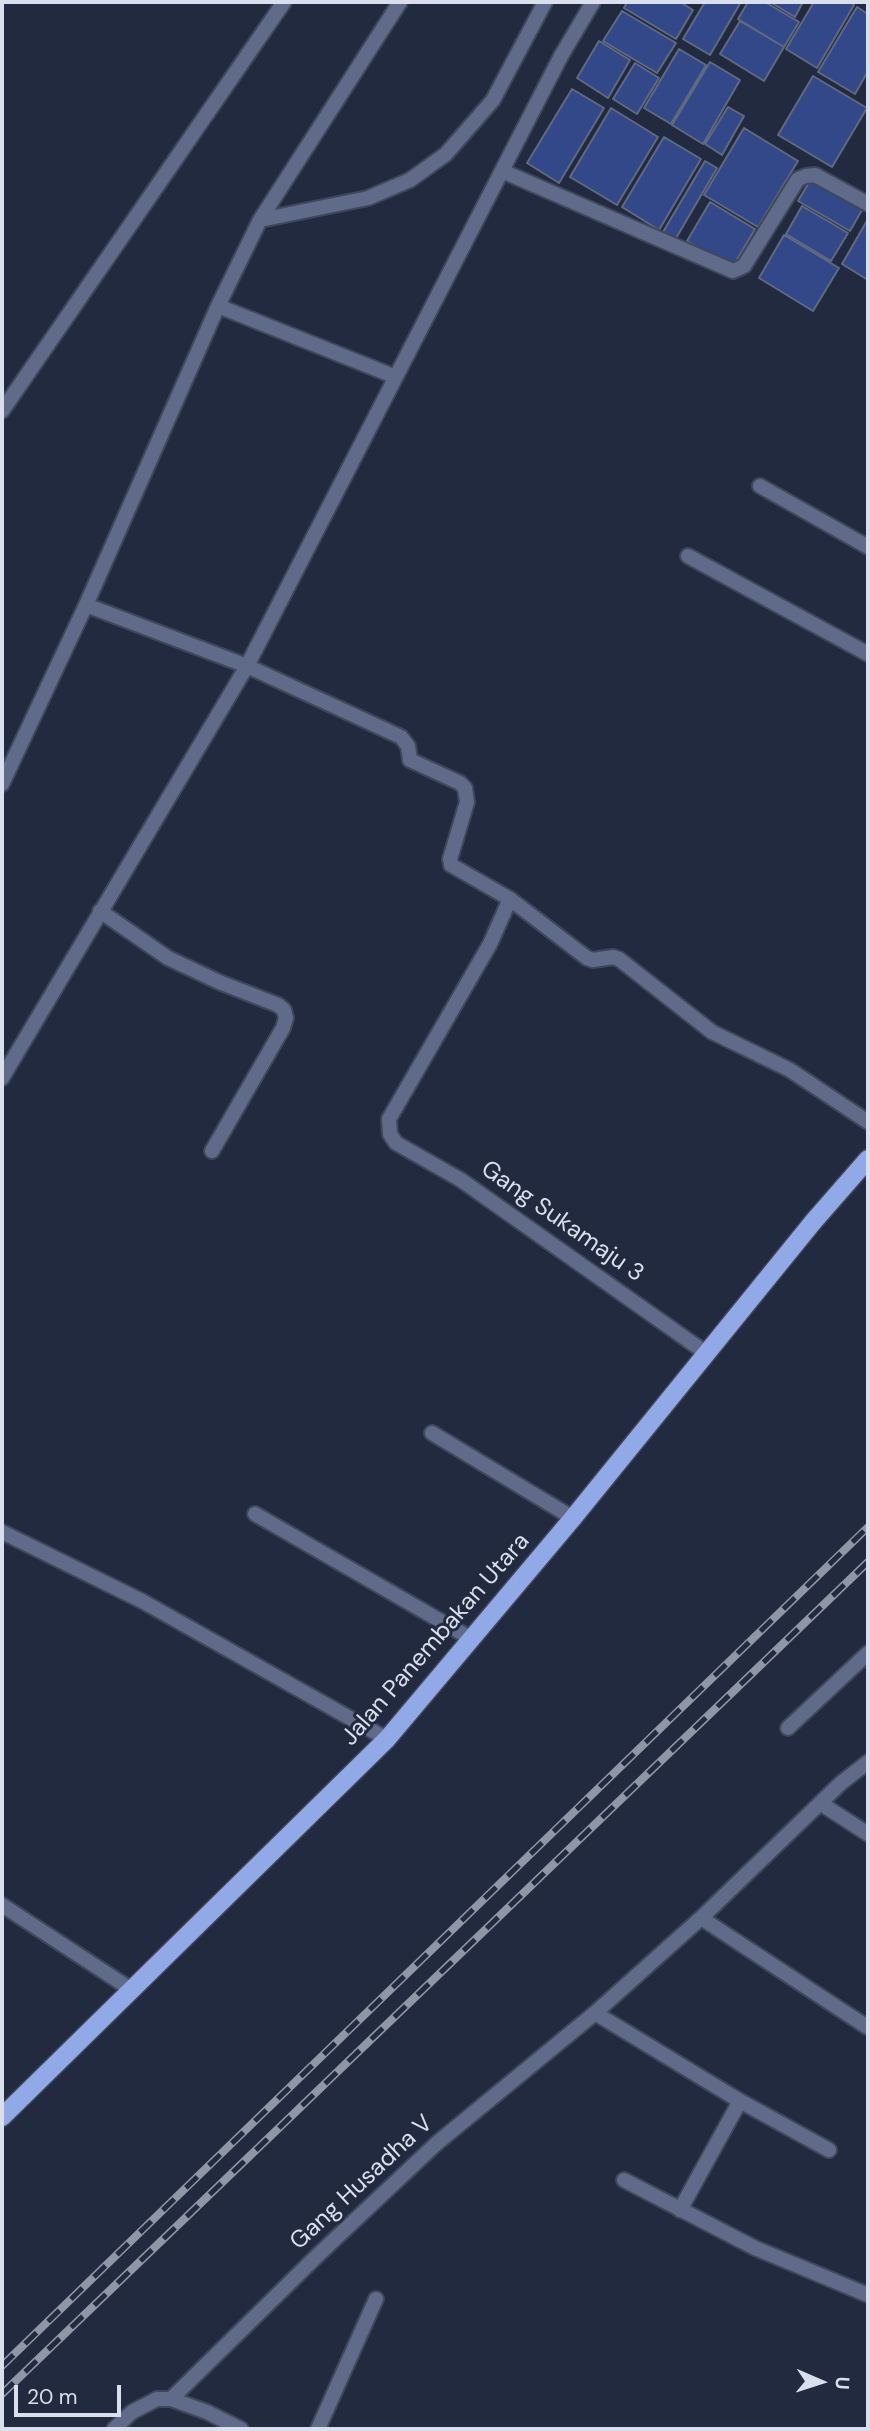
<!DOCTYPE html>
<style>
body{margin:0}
#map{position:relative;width:870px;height:2431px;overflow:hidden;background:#222a3f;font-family:"DM Sans",sans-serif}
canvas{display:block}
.frame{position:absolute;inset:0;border:4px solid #d9dfed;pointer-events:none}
.north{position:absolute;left:786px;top:2347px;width:70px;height:70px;-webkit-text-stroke:5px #222a3f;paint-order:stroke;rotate:93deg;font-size:19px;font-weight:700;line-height:28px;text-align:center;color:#d9dfed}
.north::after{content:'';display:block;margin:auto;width:24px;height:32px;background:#d9dfed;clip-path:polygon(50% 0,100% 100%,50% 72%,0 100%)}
.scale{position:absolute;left:14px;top:2385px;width:107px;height:32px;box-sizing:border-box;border:4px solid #d9dfed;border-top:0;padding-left:9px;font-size:21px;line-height:24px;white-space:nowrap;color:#d9dfed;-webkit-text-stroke:5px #222a3f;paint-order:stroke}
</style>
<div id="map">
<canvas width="870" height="2431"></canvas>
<div class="frame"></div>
<div class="north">U</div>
<div class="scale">20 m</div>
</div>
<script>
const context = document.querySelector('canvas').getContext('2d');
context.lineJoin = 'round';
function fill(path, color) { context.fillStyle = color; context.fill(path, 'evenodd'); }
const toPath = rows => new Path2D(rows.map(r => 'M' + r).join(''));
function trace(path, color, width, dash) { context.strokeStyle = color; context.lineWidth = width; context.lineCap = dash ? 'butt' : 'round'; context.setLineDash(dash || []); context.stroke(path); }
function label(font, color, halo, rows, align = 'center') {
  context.font = font + ' "DM Sans",sans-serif'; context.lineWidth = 6; context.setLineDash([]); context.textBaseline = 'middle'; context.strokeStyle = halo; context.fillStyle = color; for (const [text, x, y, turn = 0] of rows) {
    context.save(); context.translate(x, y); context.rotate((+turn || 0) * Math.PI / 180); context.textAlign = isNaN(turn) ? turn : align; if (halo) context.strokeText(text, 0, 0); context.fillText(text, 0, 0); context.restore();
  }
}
const building = toPath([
 [627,2,680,2,693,10,676,39,624,8,627,2],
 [705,2,741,2,710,55,683,39,705,2],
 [748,2,765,2,799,22,784,47,738,19,748,2],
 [770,2,803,2,795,17,770,2],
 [814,2,849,2,854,5,817,68,786,49,814,2],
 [857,7,868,14,868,71,855,94,818,72,857,7],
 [622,11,676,43,657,73,603,41,622,11],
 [740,21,784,47,764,81,720,54,740,21],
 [599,41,630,60,608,98,577,78,599,41],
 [679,49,706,65,671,124,644,108,679,49],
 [710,62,740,80,703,144,672,125,710,62],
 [635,63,659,78,637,114,613,99,635,63],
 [813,76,867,108,832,167,778,135,813,76],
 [572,89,604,108,559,183,527,163,572,89],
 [728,107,744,116,722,155,705,144,728,107],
 [611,108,658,137,617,205,570,177,611,108],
 [744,128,798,161,758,227,704,195,744,128],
 [664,137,701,159,659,230,622,207,664,137],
 [705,161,717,168,675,240,663,232,705,161],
 [811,179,862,210,850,231,798,201,811,179],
 [710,202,755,229,732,268,687,241,710,202],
 [802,206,848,233,831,261,786,234,802,206],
 [868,219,868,280,842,264,868,219],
 [784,235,839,268,813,311,759,278,784,235]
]);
fill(building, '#324888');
trace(building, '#5f6980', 2);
const service = toPath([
 [2,1905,132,1990]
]);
const minor = toPath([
 [502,171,733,271,744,266,798,179,806,176,815,175,868,204],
 [260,220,368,198,410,180,446,154,493,100,545,2],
 [218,306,396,377],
 [2,411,284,2],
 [760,486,868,547],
 [688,556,868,654],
 [86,605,247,666,401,737,408,746,410,760,460,783,465,788,467,802,450,859,451,865,510,899,587,958,593,960,613,957,619,959,712,1032,790,1070,868,1122],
 [2,784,86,605,218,306,260,220,400,2],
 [510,899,490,944,389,1119,390,1134,396,1143,461,1180,706,1353],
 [100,911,168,958,219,982,278,1005,284,1010,286,1018,283,1028,212,1151],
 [2,1078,247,666,561,56,593,2],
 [432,1433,573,1518],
 [255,1514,472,1639],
 [2,1532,142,1601,387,1739],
 [788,1728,868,1653],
 [820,1803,868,1834],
 [701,1918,841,1783,868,1762],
 [595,2013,740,2101,829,2150],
 [624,2180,755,2248,868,2295],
 [680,2210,740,2101],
 [171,2399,318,2255,437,2143,595,2013,701,1918,867,2027],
 [114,2429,132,2412,157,2399,171,2399,207,2412,241,2429],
 [318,2429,376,2299]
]);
const primary = toPath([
 [2,2117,387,1739,573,1518,813,1222,868,1159]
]);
trace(service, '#3f475b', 18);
trace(minor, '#3f475b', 18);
trace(primary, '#3f475b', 21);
trace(service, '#5f6b89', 14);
trace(minor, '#5f6b89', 14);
trace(primary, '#91a9e7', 18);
const rail = toPath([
 [2,2366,868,1527],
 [2,2394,868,1562]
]);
trace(rail, '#8f96a6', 8);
trace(rail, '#222a3f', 5, [16]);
label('24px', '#d9dfed', '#222a3f', [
 ["Gang Sukamaju 3",562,1222,35],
 ["Jalan Panembakan Utara",436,1640,-49],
 ["Gang Husadha V",362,2183,-43]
]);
</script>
